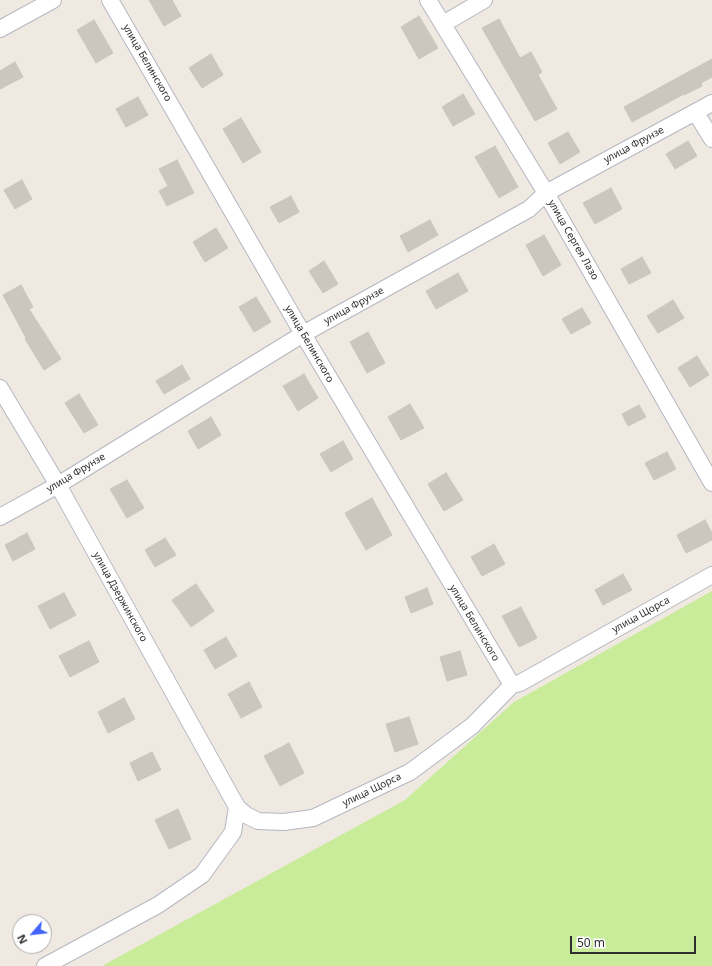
<!DOCTYPE html>
<meta charset="utf-8">
<style>
body{margin:0}
#map{position:relative;width:712px;height:966px;overflow:hidden;background:#efe9e1;font-family:"Noto Sans",sans-serif}
canvas{display:block}
.north{position:absolute;left:12px;top:914px;width:40px;height:40px;box-sizing:border-box;background:#fff;border:1px solid #ababab;border-radius:50%;rotate:242deg;font-size:11px;font-weight:700;line-height:16px;text-align:center;color:#2e2e2e}
.north::after{content:'';display:block;margin:auto;width:14px;height:18px;background:#4264fb;clip-path:polygon(50% 0,100% 100%,50% 72%,0 100%)}
.scale{position:absolute;left:570px;top:936px;width:126px;height:18px;box-sizing:border-box;border:2px solid #2e2e2e;border-top:0;padding-left:5px;font-size:12px;line-height:14px;white-space:nowrap;color:#2e2e2e;-webkit-text-stroke:3px #fff;paint-order:stroke}
</style>
<div id="map">
<canvas width="712" height="966"></canvas>
<div class="north">N</div>
<div class="scale">50 m</div>
</div>
<script>
const context = document.querySelector('canvas').getContext('2d');
context.lineJoin = 'round';
function fill(path, color) { context.fillStyle = color; context.fill(path, 'evenodd'); }
const toPath = rows => new Path2D(rows.map(r => 'M' + r).join(''));
function trace(path, color, width, dash) { context.strokeStyle = color; context.lineWidth = width; context.lineCap = dash ? 'butt' : 'round'; context.setLineDash(dash || []); context.stroke(path); }
function label(font, color, halo, rows, align = 'center') {
  context.font = font + ' "Noto Sans",sans-serif'; context.lineWidth = 3; context.setLineDash([]); context.textBaseline = 'middle'; context.strokeStyle = halo; context.fillStyle = color; for (const [text, x, y, turn = 0] of rows) {
    context.save(); context.translate(x, y); context.rotate((+turn || 0) * Math.PI / 180); context.textAlign = isNaN(turn) ? turn : align; if (halo) context.strokeText(text, 0, 0); context.fillText(text, 0, 0); context.restore();
  }
}
fill(toPath([
 [712,591,712,966,102,966,405,800,514,702]
]), '#c9ec9a');
const building = toPath([
 [149,0,172,0,181,16,164,26,149,0],
 [419,16,438,48,419,59,401,27,419,16],
 [499,19,520,58,531,52,542,72,538,75,557,109,535,121,482,28,499,19],
 [94,20,113,53,96,63,77,30,94,20],
 [211,54,223,75,202,88,189,68,211,54],
 [712,59,712,77,701,83,702,86,684,95,684,94,632,122,624,107,712,59],
 [15,62,23,77,0,89,0,71,15,62],
 [463,94,475,114,453,126,442,107,463,94],
 [138,97,148,115,126,127,116,109,138,97],
 [241,118,261,152,243,163,223,129,241,118],
 [568,132,580,152,560,164,548,143,568,132],
 [688,141,697,156,675,169,666,154,688,141],
 [495,146,518,187,499,198,475,157,495,146],
 [177,160,194,193,167,206,159,191,168,186,159,169,177,160],
 [22,180,32,199,15,209,4,190,22,180],
 [611,188,622,209,595,224,583,203,611,188],
 [291,196,299,212,279,223,270,207,291,196],
 [430,220,438,235,408,252,400,236,430,220],
 [216,228,228,248,205,262,193,242,216,228],
 [544,235,561,265,543,276,526,245,544,235],
 [642,257,651,273,629,284,621,269,642,257],
 [324,261,338,284,323,293,309,271,324,261],
 [458,273,468,291,436,309,426,291,458,273],
 [21,285,33,307,29,309,61,359,44,370,25,339,26,338,3,295,21,285],
 [256,297,271,322,254,332,239,307,256,297],
 [673,300,684,318,658,333,647,316,673,300],
 [582,308,591,323,571,334,562,319,582,308],
 [368,332,385,363,367,373,350,342,368,332],
 [697,356,709,375,690,387,678,368,697,356],
 [182,365,190,379,164,394,156,381,182,365],
 [304,374,318,398,298,411,283,386,304,374],
 [79,394,98,425,84,433,65,403,79,394],
 [410,404,424,428,401,440,388,417,410,404],
 [639,405,646,417,628,426,622,414,639,405],
 [211,417,221,435,198,449,188,431,211,417],
 [343,441,353,459,331,472,320,454,343,441],
 [667,452,676,469,654,480,645,463,667,452],
 [446,473,463,500,444,511,428,484,446,473],
 [127,480,144,508,127,518,110,489,127,480],
 [372,498,392,535,366,550,345,513,372,498],
 [705,520,712,533,712,540,686,553,677,535,705,520],
 [27,533,35,549,13,561,5,545,27,533],
 [165,538,176,555,155,567,145,550,165,538],
 [494,544,505,564,482,576,471,557,494,544],
 [623,574,632,590,603,605,595,590,623,574],
 [196,584,214,611,191,627,172,600,196,584],
 [427,588,433,604,411,613,405,597,427,588],
 [64,593,76,615,50,629,38,606,64,593],
 [521,607,537,638,519,647,502,616,521,607],
 [226,637,237,656,215,669,204,650,226,637],
 [89,641,99,662,70,677,59,656,89,641],
 [460,651,467,675,447,681,440,657,460,651],
 [249,682,262,707,241,718,228,694,249,682],
 [124,698,135,719,108,733,98,712,124,698],
 [409,717,418,744,395,752,386,724,409,717],
 [289,743,304,773,280,786,264,756,289,743],
 [152,752,161,770,138,781,130,763,152,752],
 [178,809,191,839,169,849,155,820,178,809]
]);
fill(building, '#cbc7bf');
trace(building, '#cbc5ba', 1);
const minor = toPath([
 [110,0,303,334,512,685],
 [428,0,546,193,712,483],
 [443,24,484,0],
 [0,29,53,0],
 [696,113,712,139],
 [0,388,58,485,237,807,246,815,258,821,284,822,313,818,410,772,472,726,512,685,520,683,712,575],
 [0,517,58,485,303,334,529,209,546,193,712,103],
 [45,966,158,905,202,875,233,832,237,807]
]);
trace(minor, '#b4b7c1', 18);
trace(minor, '#fff', 16);
label('10px', '#2e2e2e', '#fff', [
 ["улица Белинского",147,63,60],
 ["улица Фрунзе",634,145,-28],
 ["улица Сергея Лазо",573,240,60],
 ["улица Фрунзе",354,306,-29],
 ["улица Белинского",309,344,60],
 ["улица Фрунзе",76,473,-31],
 ["улица Дзержинского",120,597,61],
 ["улица Щорса",641,615,-29],
 ["улица Белинского",474,623,59],
 ["улица Щорса",372,790,-26]
]);
</script>
